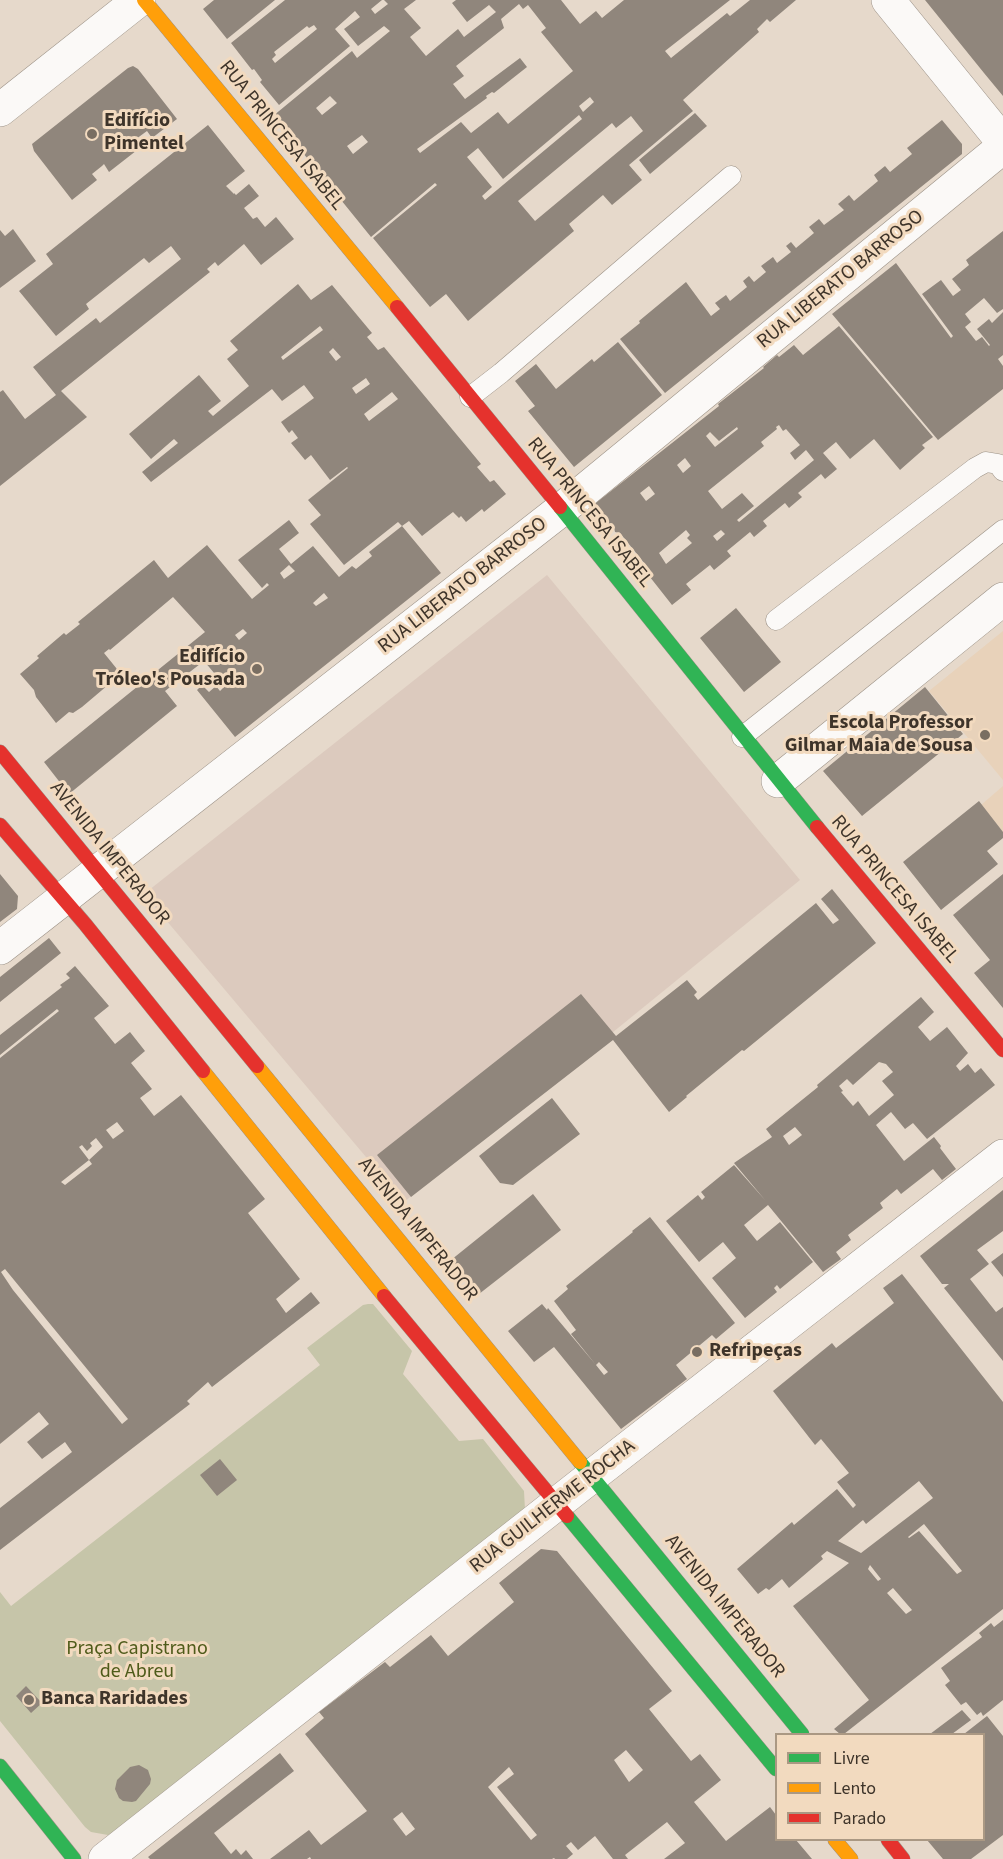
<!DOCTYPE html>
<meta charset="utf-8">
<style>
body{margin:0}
#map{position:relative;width:1003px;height:1859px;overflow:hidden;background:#e6d9cb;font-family:"Source Sans 3",sans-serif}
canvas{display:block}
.legend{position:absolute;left:775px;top:1733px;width:210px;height:108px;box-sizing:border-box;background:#f2dabf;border:2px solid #aa9883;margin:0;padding:8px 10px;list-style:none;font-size:18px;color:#3e342a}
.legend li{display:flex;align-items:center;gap:12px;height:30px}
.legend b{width:30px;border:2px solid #aa9883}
</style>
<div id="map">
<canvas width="1003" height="1859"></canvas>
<ul class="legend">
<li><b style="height:8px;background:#30b455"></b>Livre</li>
<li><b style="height:8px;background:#ff9f0a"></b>Lento</li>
<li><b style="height:8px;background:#e5322d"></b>Parado</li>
</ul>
</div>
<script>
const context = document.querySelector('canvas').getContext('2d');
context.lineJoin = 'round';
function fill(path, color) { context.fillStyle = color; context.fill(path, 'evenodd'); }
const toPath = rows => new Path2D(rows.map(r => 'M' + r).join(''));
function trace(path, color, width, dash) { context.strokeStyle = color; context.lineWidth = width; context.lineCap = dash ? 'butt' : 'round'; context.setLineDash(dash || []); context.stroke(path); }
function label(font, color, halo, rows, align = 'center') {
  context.font = font + ' "Source Sans 3",sans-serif'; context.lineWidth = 6; context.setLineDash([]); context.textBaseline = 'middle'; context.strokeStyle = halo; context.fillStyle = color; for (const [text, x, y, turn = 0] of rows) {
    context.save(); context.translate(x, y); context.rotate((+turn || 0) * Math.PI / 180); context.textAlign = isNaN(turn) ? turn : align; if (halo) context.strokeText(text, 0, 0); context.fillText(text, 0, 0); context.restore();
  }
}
fill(toPath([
 [547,575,800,880,404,1202,144,894]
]), '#dccabe');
fill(toPath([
 [1003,631,1003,780,929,691],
 [1003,786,1003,832,981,805]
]), '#e8d2ba');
fill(toPath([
 [368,1304,373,1304,412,1351,403,1374,459,1441,483,1439,524,1491,525,1510,118,1831,108,1835,91,1832,85,1827,0,1721,0,1592,11,1606,320,1365,307,1348,363,1305]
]), '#c6c5a9');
fill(toPath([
 [214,0,275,0,227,39,203,9],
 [285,0,382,0,371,9,375,14,388,4,384,0,416,0,404,9,421,28,410,37,426,56,458,29,464,37,496,12,489,5,467,22,452,3,456,0,561,0,580,24,596,11,602,18,624,0,730,0,665,51,671,58,727,13,730,16,750,0,796,0,770,22,767,19,757,29,759,32,683,100,693,111,629,165,642,180,612,205,603,195,569,224,574,231,468,321,446,294,430,307,373,238,437,185,435,183,371,237,273,116,352,51,357,58,390,31,384,26,358,46,344,29,360,17,355,11,335,29,350,46,279,105,260,82,262,80,254,69,252,70,231,43],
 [519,4,523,9,528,5,546,28,541,32,573,71,508,124,498,112,471,133,461,122,420,153,417,149,487,98,486,96,492,92,494,93,527,67,520,58,465,99,453,84,464,76,456,66,504,28,501,19],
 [314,25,317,29,275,63,272,59,276,55,274,52,307,26,309,28],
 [330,96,337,103,322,115,316,108],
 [590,97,594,102,583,112,579,106],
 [579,115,582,119,485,200,482,196,492,187,467,157,478,148,503,179],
 [631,116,643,131,535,221,518,201,612,123,616,128],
 [362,135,368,142,353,154,347,146],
 [925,0,1003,0,1003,96,984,73],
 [133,66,138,69,177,119,152,138,147,131,136,139,141,147,109,172,104,164,102,166,92,174,97,180,72,200,34,151,32,144,128,68],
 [695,113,707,126,650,174,639,160],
 [942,120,962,144,962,154,665,393,620,339,640,323,639,321,686,282,711,316,720,309,715,303,726,295,730,301,747,287,743,281,749,276,754,282,766,272,761,266,773,257,777,263,791,252,786,246,791,242,796,248,814,233,809,227,819,219,824,225,844,210,838,204,849,195,854,201,878,181,874,175,885,166,890,172,912,154,907,148],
 [208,125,245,171,226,186,234,194,234,193,236,195,249,184,259,196,244,208,253,219,257,217,265,227,276,217,294,239,261,265,244,244,218,266,215,262,207,269,210,272,61,391,87,417,0,486,0,392,3,390,25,419,56,395,33,367,96,318,100,323,181,259,171,246,149,263,144,258,86,304,89,309,56,336,19,291,53,264,46,254],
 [13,229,36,261,0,288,0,230,5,236],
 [1003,231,1003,309,997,313,984,298,965,314,971,322,965,327,976,341,982,337,989,346,990,345,977,329,989,319,992,323,1003,312,1003,355,998,359,1003,366,1003,389,938,440,832,314,896,263,951,338,953,336,922,294,941,280,953,296,961,290,952,279,969,265,966,260],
 [298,284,311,300,332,285,372,333,367,337,378,350,384,347,481,464,477,467,490,482,494,480,506,494,484,512,482,509,466,522,461,516,459,518,453,512,422,536,409,521,402,526,398,522,344,565,310,524,321,515,308,500,348,468,347,467,330,480,311,455,305,460,291,443,298,438,292,430,289,433,281,422,314,398,304,385,282,401,272,389,151,482,142,472,178,443,174,439,151,459,129,434,199,375,221,401,208,411,213,416,249,386,227,359,238,350,230,341],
 [320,326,323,330,283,360,281,357],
 [333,348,341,357,336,361,329,352],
 [366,378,370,384,356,394,352,388],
 [392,392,398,399,369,421,364,414],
 [839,326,933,437,922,445,925,448,900,470,874,439,850,459,836,442,823,453,837,469,825,479,821,474,798,493,802,497,789,508,785,503,763,521,767,526,754,537,750,532,727,551,731,556,714,570,710,565,686,584,691,590,672,605,646,572,649,569,620,533,615,532,614,527,611,529,592,506,719,406,718,404,764,368,763,367,777,355,779,357,794,345,803,355],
 [779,425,783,431,786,429,800,445,790,453,795,460,806,450,814,460,739,522,737,520,754,506,742,493,722,509,708,491,764,446,761,442,777,429,776,427],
 [737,427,738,429,715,447,706,436,710,432,719,441],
 [685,458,691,466,683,473,677,465],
 [649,486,655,494,646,501,640,493],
 [686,530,690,535,687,538,692,543,666,564,659,553],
 [721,530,725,534,717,541,713,536],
 [618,342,662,395,574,467,528,411,535,406,515,381,536,364,556,389,592,359,594,362],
 [289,520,299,533,279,549,291,564,313,546,339,577,352,566,356,569,372,556,369,552,402,526,441,573,235,737,197,690,202,685,209,692,216,686,220,691,225,686,204,661,165,691,177,706,69,794,44,762,205,632,173,597,110,650,109,649,104,653,121,674,82,707,73,713,69,712,56,723,36,697,34,690,20,674,39,658,37,656,64,633,66,635,80,624,78,622,154,560,168,578,207,545,252,599,269,585,267,583,262,588,238,560],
 [289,565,295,571,284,579,280,573],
 [324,593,328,598,316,606,313,603],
 [243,629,247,633,239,640,235,635],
 [220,647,223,652,215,659,212,654],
 [736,608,781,662,744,692,700,638],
 [925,687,963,734,862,816,823,771],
 [979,801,1003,832,1003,838,987,851,998,864,941,910,903,862],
 [0,874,18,896,17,909,0,922],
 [1003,874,1003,1008,974,973,990,960,953,915],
 [832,889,876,943,744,1051,742,1050,686,1096,687,1097,669,1112,613,1040,411,1197,377,1155,581,994,616,1036,687,980,697,992,694,995,698,1000,816,903,833,924,839,920,821,899],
 [49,938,61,953,0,1002,0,977],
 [75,966,109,1006,94,1018,115,1044,130,1032,145,1051,131,1063,152,1089,140,1098,154,1116,181,1095,265,1199,248,1213,300,1279,276,1299,286,1313,311,1292,320,1303,212,1387,208,1382,187,1401,190,1404,0,1550,0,1508,72,1452,65,1442,42,1459,27,1442,49,1424,39,1412,0,1444,0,1058,59,1011,57,1009,0,1055,0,1035,62,987,60,985,70,978,66,974],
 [117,1122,124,1131,113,1139,106,1130],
 [96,1138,103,1147,89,1160,79,1147,82,1145,87,1151,92,1146,90,1143],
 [89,1160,92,1164,65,1185,61,1182],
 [5,1269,128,1419,122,1424,13,1290,1,1272],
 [921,997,934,1012,918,1027,930,1041,947,1027,968,1053,956,1066,960,1071,968,1064,975,1073,981,1068,995,1085,927,1139,913,1123,905,1129,891,1112,876,1125,904,1161,934,1137,941,1146,940,1148,956,1169,942,1180,933,1169,901,1194,897,1189,880,1203,883,1208,848,1235,851,1240,836,1252,841,1259,823,1272,768,1205,744,1225,757,1241,780,1222,813,1262,780,1289,777,1285,774,1288,777,1292,745,1318,712,1278,736,1258,723,1242,699,1262,666,1221,698,1195,702,1200,705,1197,701,1192,734,1165,765,1200,734,1163,772,1137,766,1129,818,1087,817,1085],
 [879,1062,886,1064,893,1072,882,1081,894,1095,869,1116,858,1101,853,1106,841,1092,843,1091,839,1086,847,1079,853,1085],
 [795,1127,802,1135,789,1145,783,1136],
 [552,1098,580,1134,513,1185,500,1183,479,1156],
 [1003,1190,1003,1231,977,1250,989,1264,970,1279,996,1312,1003,1307,1003,1361,944,1288,949,1284,942,1284,920,1256],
 [533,1194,561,1230,479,1294,451,1260],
 [650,1217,735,1323,716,1339,712,1335,676,1365,687,1379,621,1429,554,1347,534,1362,508,1331,542,1304,547,1310,548,1308,596,1365,571,1334,576,1330,554,1301,568,1289,566,1286,633,1232,632,1231],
 [599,1362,608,1372,604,1375,596,1365],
 [1003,1253,1003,1277,991,1262],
 [902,1274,1003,1402,1003,1609,844,1734,840,1734,834,1729,869,1700,793,1606,849,1563,827,1551,821,1556,823,1559,789,1588,782,1579,769,1590,766,1588,758,1594,737,1569,792,1522,794,1525,837,1489,853,1508,856,1505,837,1482,849,1473,821,1439,815,1445,773,1391,832,1343,836,1348,894,1303,883,1288],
 [919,1481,933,1498,861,1553,838,1541,863,1520,866,1524],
 [924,1524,962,1571,957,1574,919,1531,909,1538,908,1537],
 [870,1565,881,1579,878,1581,868,1569],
 [893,1588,912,1610,906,1614,887,1593],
 [220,1459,237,1480,217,1496,200,1475],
 [541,1549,557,1551,672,1691,649,1709,691,1761,700,1754,721,1780,694,1802,726,1841,770,1807,776,1815,776,1840,796,1840,812,1859,664,1859,685,1843,667,1822,625,1855,628,1859,613,1859,595,1836,578,1850,571,1842,566,1846,573,1854,567,1859,555,1859,554,1858,552,1859,311,1859,310,1857,307,1859,270,1859,309,1830,321,1845,367,1811,305,1734,324,1718,319,1712,385,1662,390,1667,431,1635,448,1656,514,1602,499,1583],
 [626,1750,643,1770,629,1782,614,1760],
 [509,1767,514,1774,497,1787,537,1835,531,1840,488,1787],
 [402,1812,415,1829,406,1836,393,1819],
 [1003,1620,1003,1700,983,1716,981,1712,977,1715,966,1702,961,1705,945,1685,950,1681,941,1668,982,1637,979,1633,991,1623,994,1627],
 [26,1686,42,1703,31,1713,16,1696],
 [962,1710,971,1720,952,1734,930,1734],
 [987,1716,1003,1736,1003,1835,971,1859,943,1859,927,1840,984,1839,984,1734,964,1734],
 [280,1753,294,1771,214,1833,231,1854,236,1849,241,1855,246,1850,253,1859,150,1859,148,1857],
 [139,1765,148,1770,151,1779,150,1784,136,1801,132,1802,123,1801,119,1798,115,1789,117,1780,130,1767]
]), '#90867c');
const lane = toPath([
 [470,397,501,373,731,176],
 [776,620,975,468,986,462,998,464,1003,471],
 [742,737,1003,530]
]);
const street = toPath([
 [888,0,1003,142],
 [0,110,139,0],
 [778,781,1003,599],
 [0,948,562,509,1003,147],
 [105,1859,592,1476,1003,1156]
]);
const fast = toPath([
 [560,507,817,827],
 [580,1462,802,1734],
 [567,1516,776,1769],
 [0,1766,74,1859]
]);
const slow = toPath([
 [144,0,397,307],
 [257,1066,580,1462],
 [203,1071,384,1296],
 [835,1840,851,1859]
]);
const jam = toPath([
 [397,307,560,507],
 [0,752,257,1066],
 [0,825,85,924,203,1071],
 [817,827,1003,1050],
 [384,1296,567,1516],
 [888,1840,903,1859]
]);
trace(lane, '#9c9287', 21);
trace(street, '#9c9287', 34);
trace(fast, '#9c9287', 15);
trace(slow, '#9c9287', 15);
trace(jam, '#9c9287', 15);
trace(lane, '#fbf9f7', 20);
trace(street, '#fbf9f7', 33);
trace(fast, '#30b455', 14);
trace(slow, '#ff9f0a', 14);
trace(jam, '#e5322d', 14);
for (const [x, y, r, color] of [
 [92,134,6,"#796e62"],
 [257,669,6,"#796e62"],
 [985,735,6,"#796e62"],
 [697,1352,6,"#796e62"],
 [29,1700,6,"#796e62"]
]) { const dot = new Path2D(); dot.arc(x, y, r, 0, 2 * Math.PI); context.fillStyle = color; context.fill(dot); trace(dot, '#f2dabf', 2); }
label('bold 20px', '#3e342a', '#f2dabf', [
 ["Edifício",104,122],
 ["Pimentel",104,145],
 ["Edifício",245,658,"right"],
 ["Tróleo's Pousada",245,681,"right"],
 ["Escola Professor",973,724,"right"],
 ["Gilmar Maia de Sousa",973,747,"right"],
 ["Refripeças",709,1352],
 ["Banca Raridades",41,1700]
], 'left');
label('20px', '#3e342a', '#f2dabf', [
 ["RUA PRINCESA ISABEL",281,136,51],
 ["RUA LIBERATO BARROSO",841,280,-39],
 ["RUA PRINCESA ISABEL",589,513,51],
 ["RUA LIBERATO BARROSO",463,586,-38],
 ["AVENIDA IMPERADOR",109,854,51],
 ["RUA PRINCESA ISABEL",894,890,50],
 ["AVENIDA IMPERADOR",417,1230,51],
 ["RUA GUILHERME ROCHA",553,1507,-38],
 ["AVENIDA IMPERADOR",724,1607,51]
]);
label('20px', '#4f5b1a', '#f2dabf', [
 ["Praça Capistrano",137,1650],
 ["de Abreu",137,1673]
]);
</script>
